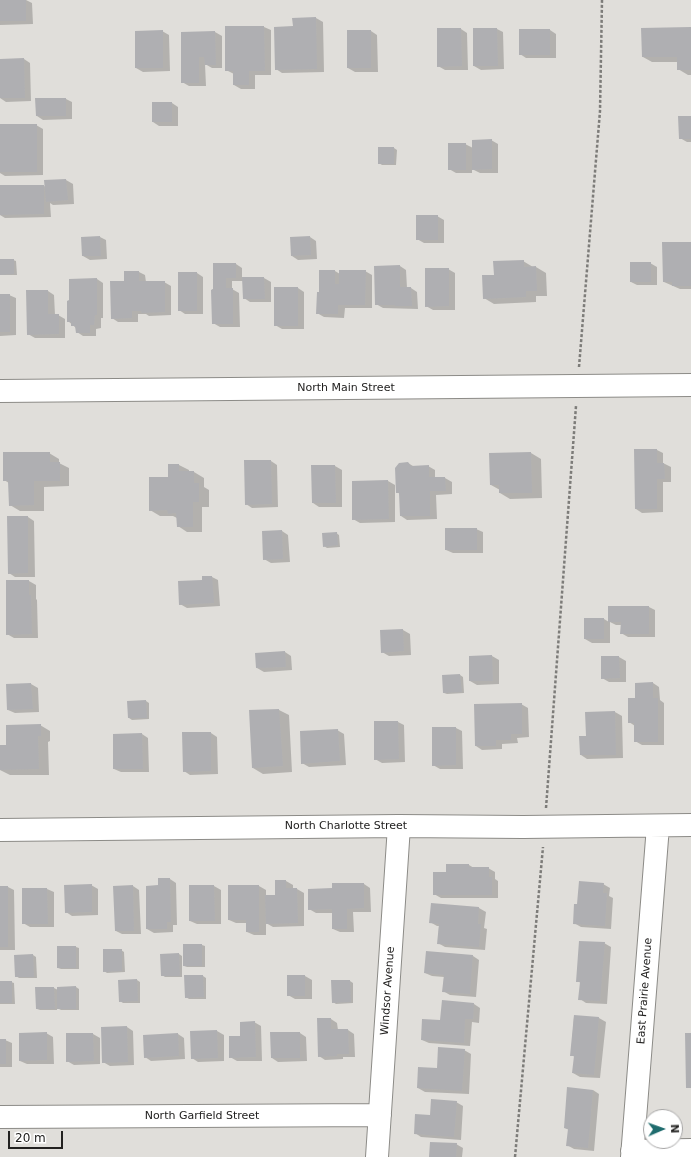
<!DOCTYPE html>
<style>
body{margin:0}
#map{position:relative;width:691px;height:1157px;overflow:hidden;background:#e0deda;font-family:"DejaVu Sans",sans-serif}
canvas{display:block}
.north{position:absolute;left:643px;top:1109px;width:40px;height:40px;box-sizing:border-box;background:#fff;border:1px solid #a7a6a6;border-radius:50%;rotate:88deg;font-size:11px;font-weight:700;line-height:16px;text-align:center;color:#222120}
.north::after{content:'';display:block;margin:auto;width:14px;height:18px;background:#1f6c6e;clip-path:polygon(50% 0,100% 100%,50% 72%,0 100%)}
.scale{position:absolute;left:8px;top:1131px;width:55px;height:18px;box-sizing:border-box;border:2px solid #222120;border-top:0;padding-left:5px;font-size:12px;line-height:14px;white-space:nowrap;color:#222120;-webkit-text-stroke:3px #fff;paint-order:stroke}
</style>
<div id="map">
<canvas width="691" height="1157"></canvas>
<div class="north">N</div>
<div class="scale">20 m</div>
</div>
<script>
const context = document.querySelector('canvas').getContext('2d');
context.lineJoin = 'round';
function fill(path, color) { context.fillStyle = color; context.fill(path, 'evenodd'); }
const toPath = rows => new Path2D(rows.map(r => 'M' + r).join(''));
function trace(path, color, width, dash) { context.strokeStyle = color; context.lineWidth = width; context.lineCap = dash ? 'butt' : 'round'; context.setLineDash(dash || []); context.stroke(path); }
function label(font, color, halo, rows, align = 'center') {
  context.font = font + ' "DejaVu Sans",sans-serif'; context.lineWidth = 3.5; context.setLineDash([]); context.textBaseline = 'middle'; context.strokeStyle = halo; context.fillStyle = color; for (const [text, x, y, turn = 0] of rows) {
    context.save(); context.translate(x, y); context.rotate((+turn || 0) * Math.PI / 180); context.textAlign = isNaN(turn) ? turn : align; if (halo) context.strokeText(text, 0, 0); context.fillText(text, 0, 0); context.restore();
  }
}
fill(toPath([
 [0,0,26,0,32,3,33,24,0,25],
 [316,18,323,22,324,72,282,73,276,69,294,27,293,19],
 [226,27,264,27,271,30,271,75,255,75,255,89,241,89,234,85,234,74,226,70],
 [691,28,691,75,688,75,678,69,678,62,652,62,643,57],
 [461,29,467,33,468,70,445,70,438,66],
 [497,29,503,32,504,69,481,70,474,66],
 [550,30,556,34,556,58,526,58,520,54],
 [162,31,169,35,170,71,143,72,136,68],
 [371,31,377,35,378,72,355,72,348,68],
 [215,32,222,36,222,68,212,68,205,64,206,86,189,86,182,82,182,33],
 [24,59,30,63,31,101,6,102,0,98,0,60],
 [66,99,72,102,72,119,43,120,37,116],
 [172,103,178,107,178,126,159,126,153,122],
 [691,117,691,142,687,142,680,138],
 [0,125,36,125,43,129,43,175,5,176,0,173],
 [491,140,498,144,498,173,480,173,472,169,472,173,456,173,449,169,465,144,473,148],
 [394,148,397,150,396,165,382,165,379,163],
 [66,180,73,184,74,204,53,205,50,203,51,217,5,218,0,215,0,186,44,186,46,187],
 [437,216,444,220,444,243,424,243,417,239],
 [100,237,106,240,107,259,90,260,83,256],
 [310,237,316,241,317,259,298,260,292,256],
 [691,243,691,289,680,289,664,282],
 [0,260,13,260,16,261,17,275,0,275],
 [523,261,533,267,536,267,546,273,547,296,536,296,536,302,494,304,484,298,495,276],
 [650,263,657,267,657,285,637,285,631,282],
 [236,264,242,268,242,278,264,278,271,282,271,302,250,302,244,298,243,281,232,281,232,289,239,293,240,327,220,327,213,323,212,290],
 [400,266,406,270,407,288,411,288,417,292,418,309,383,308,376,304],
 [448,269,455,273,455,310,433,310,426,306],
 [335,271,340,274,365,271,372,275,372,308,345,308,344,318,324,317,317,313,320,293],
 [139,272,145,275,146,282,164,282,171,286,171,315,149,316,146,314,138,314,138,322,118,322,112,318,125,282],
 [197,273,203,277,203,314,185,314,179,310],
 [97,279,103,283,103,318,101,318,101,328,96,329,96,336,83,336,77,332,76,328,68,321],
 [298,288,304,292,304,329,282,329,275,325],
 [48,291,54,295,55,315,58,315,65,319,65,338,35,338,28,334],
 [0,295,9,295,16,298,16,335,0,336],
 [657,450,663,453,663,463,671,467,671,482,663,482,663,512,642,513,636,509],
 [49,453,59,459,59,463,69,468,69,486,44,487,44,511,20,511,10,505,9,483,4,480],
 [531,453,541,459,542,498,510,499,500,493,500,490,491,485],
 [271,461,277,465,278,507,252,508,246,504],
 [408,463,413,466,428,466,435,470,435,478,445,478,452,482,452,494,436,495,437,519,407,520,401,516,400,494,397,492],
 [179,465,189,470,189,472,194,472,204,478,204,487,209,490,209,507,202,507,202,532,187,532,178,526,177,518,173,516,160,516,150,510],
 [312,466,335,466,342,470,342,507,319,507,313,503],
 [388,481,395,485,395,522,360,523,353,519],
 [28,517,34,521,35,577,15,577,9,573],
 [476,529,483,532,483,553,453,553,446,550],
 [282,531,288,535,290,562,271,563,264,559],
 [336,533,339,535,340,547,327,548,324,546],
 [212,577,218,580,220,606,187,608,180,604,203,581],
 [29,581,36,585,36,599,37,600,38,638,14,638,7,634],
 [609,607,649,607,655,610,655,637,628,637,621,633,622,625,616,625,610,622,610,643,592,643,585,639,604,619,609,622],
 [403,630,410,634,411,655,389,656,382,652],
 [285,652,291,656,292,670,264,672,257,668],
 [492,656,499,660,499,684,477,685,470,681,470,657],
 [602,657,619,657,626,661,626,682,609,682,602,678],
 [460,675,463,677,464,693,447,694,444,693,443,676],
 [653,683,659,687,660,700,664,703,664,745,642,745,635,741,635,726,629,722,636,699],
 [31,684,38,688,39,712,15,713,8,710],
 [146,701,149,703,149,719,132,720,129,718],
 [521,704,528,708,529,737,517,738,518,743,502,744,502,749,482,750,476,746],
 [279,710,289,715,292,772,263,774,253,768],
 [615,712,622,716,623,758,587,759,581,755,587,737],
 [398,722,404,725,405,762,382,763,375,759],
 [40,725,50,731,50,741,48,742,49,775,10,775,0,770,0,746,7,746],
 [456,728,462,731,463,769,440,769,433,765],
 [337,730,344,734,346,765,309,767,302,763],
 [211,733,217,737,218,774,190,775,184,771],
 [142,734,148,738,149,772,121,772,114,769],
 [469,865,474,868,488,868,495,872,495,879,498,881,498,898,441,898,434,894,447,873],
 [170,879,176,883,177,925,173,925,173,932,154,933,147,929,159,886],
 [276,881,286,881,293,885,293,889,297,889,304,893,304,926,273,927,266,923,266,935,254,935,247,932,247,923,236,923,229,920,229,886,259,886,266,890,266,896,276,896],
 [364,884,370,888,371,912,353,912,354,932,340,932,333,929,333,913,316,913,309,909,333,889],
 [603,884,610,888,609,896,613,898,611,929,581,927,574,923,578,905],
 [91,885,98,889,98,915,72,916,66,912],
 [133,886,139,890,141,934,122,934,116,931],
 [190,886,214,886,221,890,221,924,197,924,190,921],
 [0,887,8,887,14,890,15,950,0,950],
 [23,889,47,889,54,892,54,927,30,927,23,923],
 [432,904,479,908,486,912,484,928,487,929,485,950,445,947,438,943,439,926,437,926,430,922],
 [604,943,611,947,607,1004,586,1003,580,999,581,983,577,981],
 [202,945,205,946,205,967,187,967,184,966],
 [76,947,79,948,79,969,61,969,58,968],
 [121,950,124,952,125,972,107,973,104,971],
 [179,954,182,956,182,977,165,977,162,975],
 [33,955,36,957,37,978,19,978,16,976,16,956],
 [473,956,479,960,476,997,450,995,443,991,444,977,432,976,425,973],
 [203,976,206,978,206,999,189,999,186,997],
 [288,976,305,976,312,980,312,999,295,999,288,995],
 [137,980,140,982,140,1003,123,1003,120,1001],
 [332,981,350,981,353,983,353,1003,336,1004,333,1002],
 [0,982,11,982,14,983,15,1004,0,1004],
 [76,987,79,989,79,1010,61,1010,57,1008,57,1010,40,1010,37,1009,54,988,58,990],
 [474,1004,480,1008,479,1023,472,1022,470,1046,429,1043,422,1040,441,1021],
 [574,1016,599,1018,606,1022,600,1078,580,1077,573,1073,575,1057,571,1055],
 [331,1019,337,1023,338,1030,348,1030,354,1034,355,1057,343,1057,343,1059,325,1060,319,1056],
 [254,1022,261,1026,262,1061,237,1061,230,1057,241,1037],
 [127,1027,133,1031,134,1065,110,1066,103,1062],
 [0,1031,0,1040,5,1040,12,1043,12,1067,0,1067],
 [191,1031,217,1031,224,1035,224,1061,198,1062,192,1058],
 [46,1033,53,1037,54,1064,27,1064,20,1061],
 [300,1033,306,1037,307,1061,278,1062,272,1058],
 [67,1034,93,1034,100,1038,100,1064,74,1065,67,1061],
 [178,1034,184,1038,185,1059,151,1061,145,1057],
 [464,1050,471,1054,469,1094,425,1092,418,1088,438,1069],
 [593,1090,599,1094,594,1151,574,1149,567,1145,569,1130,565,1128],
 [456,1102,463,1106,461,1140,421,1137,415,1133,431,1116],
 [456,1144,463,1148,462,1157,430,1157]
]), '#0003');
fill(toPath([
 [0,0,26,0,26,21,0,21],
 [316,17,317,69,275,70,274,27,293,26,292,18],
 [225,26,264,26,265,71,249,71,249,85,233,85,233,71,225,71],
 [691,27,691,70,677,70,677,57,642,57,641,28],
 [437,28,461,28,462,66,437,67],
 [473,28,497,28,498,66,473,66],
 [519,29,550,29,550,55,519,55],
 [163,30,163,68,135,68,135,31],
 [347,30,371,30,371,68,347,68],
 [215,31,216,65,205,65,204,57,199,57,199,83,181,83,181,32],
 [24,58,25,98,0,98,0,59],
 [35,98,66,98,66,116,36,116],
 [152,102,172,102,172,122,152,122],
 [678,116,691,116,691,139,679,139],
 [0,124,37,124,37,172,0,172],
 [492,139,492,169,472,170,472,140],
 [448,143,466,143,466,170,448,170],
 [378,147,394,147,394,164,378,164],
 [66,179,68,200,46,202,44,180],
 [0,185,44,185,44,214,0,215],
 [416,215,438,215,438,240,416,240],
 [100,236,101,256,82,256,81,237],
 [310,236,311,255,291,256,290,237],
 [662,242,691,242,691,286,672,286,672,282,663,282],
 [0,259,14,259,14,274,0,275],
 [524,260,524,267,536,266,537,291,526,291,526,297,483,299,482,275,494,275,493,261],
 [630,262,651,262,651,282,630,282],
 [213,263,236,263,236,278,226,278,226,288,233,288,233,324,212,324,211,290,213,289],
 [400,265,400,287,411,287,412,306,395,306,395,305,375,305,374,266],
 [425,268,449,268,449,306,425,307],
 [319,270,335,270,335,284,339,284,339,270,366,270,365,305,338,305,338,314,316,314,317,292,319,292],
 [124,271,139,271,139,281,165,281,165,312,142,313,141,311,132,311,132,318,111,319,110,281,124,281],
 [178,272,197,272,197,311,178,311],
 [242,277,264,277,265,299,243,299],
 [97,278,97,315,95,315,94,325,90,325,90,333,76,333,75,326,71,326,71,322,67,322,67,301,69,300,69,279],
 [274,287,298,287,298,326,274,326],
 [26,290,48,290,48,314,59,314,59,334,27,335],
 [0,294,10,294,10,332,0,332],
 [634,449,657,449,657,463,664,463,665,479,657,479,657,509,635,509],
 [3,452,50,452,50,462,60,462,60,481,34,481,34,505,9,506,8,481,3,481],
 [531,452,532,493,499,493,499,485,490,485,489,453],
 [244,460,271,460,272,504,245,505],
 [408,462,411,466,429,465,429,477,445,477,446,491,430,491,430,516,400,516,399,493,396,493,395,468,399,463],
 [168,464,179,464,179,471,194,471,194,483,199,483,199,502,193,502,193,527,177,527,176,513,168,514,167,510,149,511,149,477,168,477],
 [311,465,335,465,336,503,312,503],
 [388,480,389,519,352,520,352,481],
 [7,516,28,516,28,573,8,574],
 [445,528,477,528,477,550,445,550],
 [282,530,283,559,263,560,262,531],
 [337,532,338,545,323,547,322,533],
 [202,576,212,576,214,603,179,605,178,581,202,580],
 [6,580,29,580,29,595,31,595,32,634,6,635],
 [608,606,649,606,649,634,620,634,621,622,608,622],
 [584,618,604,618,604,639,584,639],
 [403,629,404,651,381,653,380,630],
 [285,651,286,667,256,668,255,653],
 [492,655,493,681,469,681,469,656],
 [601,656,619,656,620,678,601,679],
 [460,674,462,692,443,693,442,675],
 [653,682,653,698,658,698,658,742,634,742,634,723,628,723,628,698,635,698,635,683],
 [31,683,33,709,7,710,6,684],
 [146,700,147,718,128,718,127,701],
 [522,703,522,734,511,734,511,740,496,740,496,746,475,746,474,704],
 [279,709,283,766,252,768,249,710],
 [615,711,616,755,580,755,579,736,586,736,585,712],
 [374,721,398,721,399,759,374,760],
 [41,724,41,736,38,736,39,769,0,770,0,745,6,745,6,725],
 [432,727,456,727,456,765,432,766],
 [338,729,340,761,301,764,300,731],
 [182,732,211,732,211,771,183,772],
 [142,733,143,769,113,769,113,734],
 [446,864,469,864,469,867,489,867,489,877,492,877,492,895,433,895,433,872,446,872],
 [158,878,170,878,171,922,167,922,167,929,146,929,146,886,158,885],
 [275,880,286,880,286,888,297,888,298,923,266,924,265,895,275,895],
 [579,881,604,883,603,893,607,893,605,926,573,924,574,904,577,904],
 [332,883,364,883,364,908,347,909,347,929,332,929,332,909,308,910,308,889,332,888],
 [92,884,92,912,65,913,64,885],
 [133,885,134,931,115,931,113,886],
 [189,885,214,885,215,921,189,921],
 [228,885,259,885,259,932,246,932,246,920,228,920],
 [0,886,8,886,8,947,0,947],
 [22,888,47,888,48,924,22,924],
 [431,903,479,907,478,924,481,924,479,947,437,944,439,924,429,923],
 [579,941,605,942,600,1001,578,1000,580,982,576,982],
 [183,944,202,944,202,966,183,966],
 [57,946,76,946,76,968,57,968],
 [103,949,122,949,122,971,103,972],
 [426,951,473,955,470,994,442,992,444,975,424,973],
 [179,953,180,976,161,976,160,954],
 [33,954,34,977,15,977,14,955],
 [184,975,203,975,204,997,185,998],
 [287,975,305,975,305,996,287,996],
 [137,979,138,1001,119,1002,118,980],
 [331,980,350,980,351,1002,332,1003],
 [0,981,12,981,12,1003,0,1003],
 [76,986,76,1009,57,1009,57,987],
 [35,987,54,987,55,1009,36,1009],
 [442,1000,474,1003,473,1019,465,1019,464,1043,421,1040,422,1019,440,1020],
 [574,1015,599,1017,594,1075,572,1073,574,1056,570,1056],
 [317,1018,331,1018,331,1029,348,1029,349,1054,337,1054,337,1056,318,1057],
 [255,1021,256,1057,229,1058,229,1036,240,1036,240,1022],
 [127,1026,128,1062,102,1063,101,1027],
 [217,1030,218,1058,191,1059,190,1031],
 [47,1032,47,1060,19,1061,19,1033],
 [270,1032,300,1032,300,1058,271,1058],
 [66,1033,93,1033,94,1061,66,1062],
 [178,1033,179,1056,144,1058,143,1035],
 [685,1033,691,1033,691,1088,686,1088],
 [0,1039,6,1039,6,1064,0,1064],
 [438,1047,465,1049,462,1091,417,1088,418,1067,437,1068],
 [567,1087,593,1090,588,1148,566,1146,568,1129,564,1128],
 [431,1099,457,1101,454,1137,414,1134,415,1114,430,1115],
 [430,1142,457,1143,456,1157,429,1157]
]), '#afafb2');
const street = toPath([
 [0,830,399,826,523,827,691,825],
 [0,1117,380,1115],
 [632,1151,691,1150],
 [377,1157,399,826],
 [632,1157,658,826]
]);
const secondary = toPath([
 [0,391,691,385]
]);
trace(street, '#8c8b87', 24);
trace(secondary, '#8c8b87', 24);
trace(toPath([
 [579,367,600,111,602,0],
 [546,808,576,406],
 [515,1157,543,847]
]), '#7d7c79', 2.5, [3, 2]);
trace(street, '#fff', 22);
trace(secondary, '#fff', 22);
label('11px', '#222120', '#fff', [
 ["North Main Street",346,388],
 ["North Charlotte Street",346,826],
 ["Windsor Avenue",388,991,-86],
 ["East Prairie Avenue",645,991,-86],
 ["North Garfield Street",202,1116]
]);
</script>
